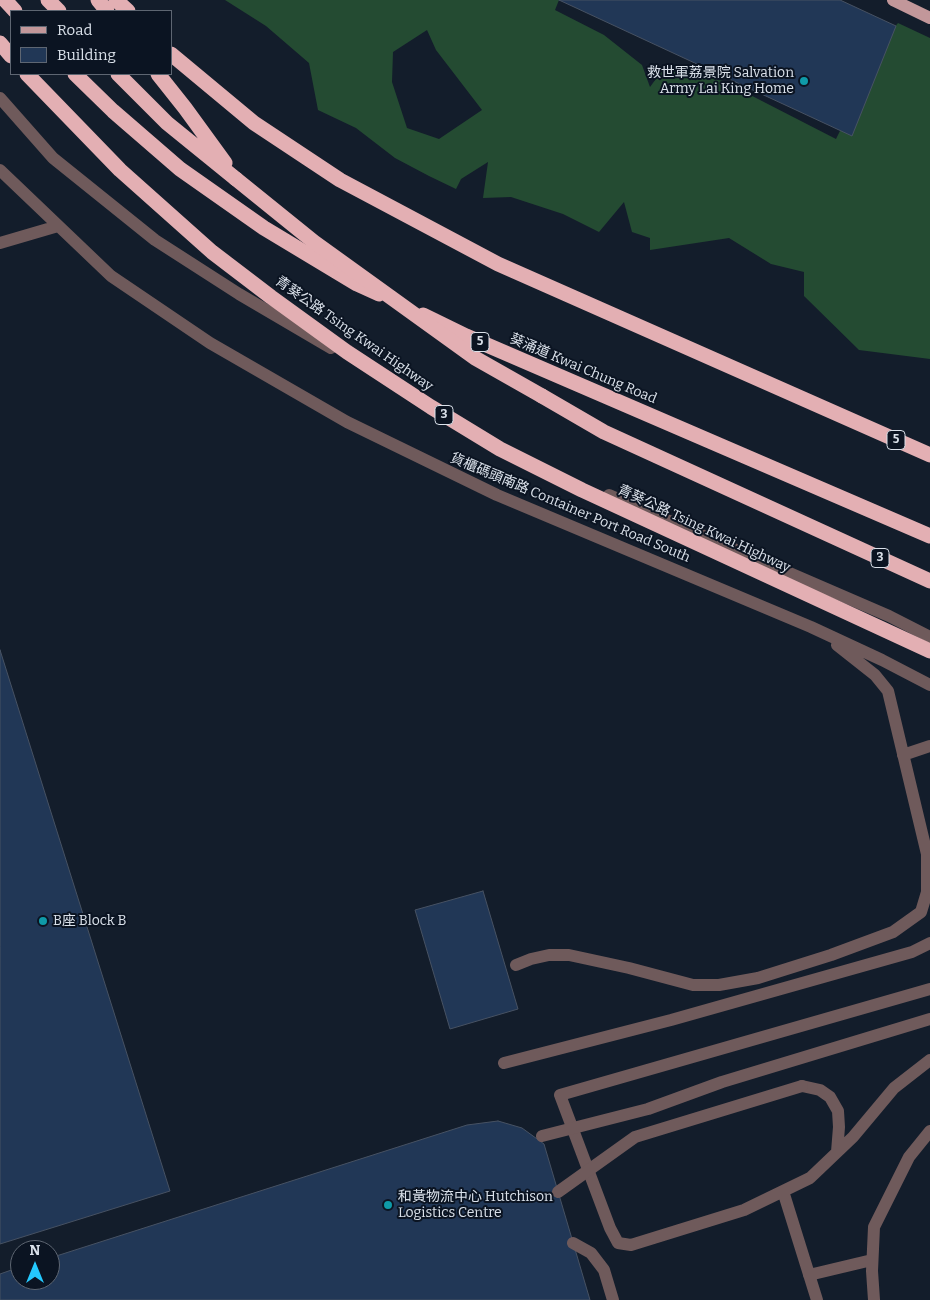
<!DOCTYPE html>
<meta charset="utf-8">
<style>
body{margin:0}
#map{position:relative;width:930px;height:1300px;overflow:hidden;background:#131d2b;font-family:Bitter,serif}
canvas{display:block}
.legend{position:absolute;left:10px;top:10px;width:162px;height:65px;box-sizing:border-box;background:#0b1422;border:1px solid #5e6672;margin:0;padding:6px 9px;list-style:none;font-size:15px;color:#dae1ea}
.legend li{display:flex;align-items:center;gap:10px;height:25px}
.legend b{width:25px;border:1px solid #5e6672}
.north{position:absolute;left:10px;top:1240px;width:50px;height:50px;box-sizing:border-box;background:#0b1422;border:1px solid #5e6672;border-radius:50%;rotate:0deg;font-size:14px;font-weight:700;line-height:20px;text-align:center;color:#dae1ea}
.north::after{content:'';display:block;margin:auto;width:18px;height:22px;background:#24c9fe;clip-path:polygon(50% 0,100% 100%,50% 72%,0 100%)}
</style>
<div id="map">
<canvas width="930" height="1300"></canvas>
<ul class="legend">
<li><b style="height:6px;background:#c2979a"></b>Road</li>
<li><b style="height:14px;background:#213756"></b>Building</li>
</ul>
<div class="north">N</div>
</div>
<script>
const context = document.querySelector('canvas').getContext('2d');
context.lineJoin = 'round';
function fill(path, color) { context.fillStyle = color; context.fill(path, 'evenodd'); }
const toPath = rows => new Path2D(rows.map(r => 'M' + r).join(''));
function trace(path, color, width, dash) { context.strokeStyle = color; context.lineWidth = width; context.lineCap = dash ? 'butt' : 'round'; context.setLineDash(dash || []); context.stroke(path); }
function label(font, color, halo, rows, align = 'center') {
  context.font = font + ' Bitter,"Noto Sans TC",serif'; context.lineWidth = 4; context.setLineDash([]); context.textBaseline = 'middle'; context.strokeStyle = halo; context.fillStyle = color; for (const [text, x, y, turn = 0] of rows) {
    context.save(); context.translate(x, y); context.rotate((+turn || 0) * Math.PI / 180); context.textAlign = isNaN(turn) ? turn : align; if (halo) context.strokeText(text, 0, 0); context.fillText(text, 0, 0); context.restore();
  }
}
fill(toPath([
 [225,0,559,0,555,10,604,35,642,65,650,87,664,68,723,81,836,139,887,36,898,23,930,38,930,359,859,350,804,296,804,272,771,264,729,238,650,250,650,238,632,232,624,202,599,232,563,214,511,197,483,198,488,162,461,179,456,189,429,176,395,158,356,128,318,110,309,63,266,26],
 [427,30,436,50,482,110,439,139,407,128,392,82,393,52]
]), '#244b32');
const building = toPath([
 [559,0,840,0,896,26,852,136,559,0],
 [0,650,170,1191,0,1244,0,650],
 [483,891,518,1009,450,1029,415,910,483,891],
 [498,1121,522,1128,544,1144,590,1300,0,1300,0,1274,20,1267,20,1280,50,1280,50,1258,467,1125,498,1121]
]);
fill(building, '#213756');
trace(building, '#475263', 1);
trace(toPath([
 [0,98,53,158,155,240,239,294,331,348],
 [0,170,111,276,210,343,347,422,497,495,811,627,882,660,930,685],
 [0,243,58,226],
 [609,495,889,616,930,637],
 [903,755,930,746],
 [516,965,531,959,549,955,569,955,629,968,693,985,719,985,758,978,831,955,893,932,921,912,927,892,927,854,888,691,875,675,837,645],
 [930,989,560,1095,610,1228,618,1243,631,1245,744,1210,810,1178,853,1137,894,1088,930,1060],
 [504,1063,671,1020,912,952,930,943],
 [802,1086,820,1090,830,1097,838,1111,839,1127,837,1152],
 [783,1191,817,1300],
 [573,1243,591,1253,604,1270,613,1300],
 [809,1275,872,1260],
 [874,1300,872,1271,874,1227,909,1157,930,1131]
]), '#6f5a5b', 12);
trace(toPath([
 [893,0,930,18]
]), '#c2979a', 12);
trace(toPath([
 [5,0,15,11],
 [48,0,59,11],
 [98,0,107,11],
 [116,0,128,11],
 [0,43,11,56],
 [171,54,254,123,340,180,498,264,930,455],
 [75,74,113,111,180,169,264,228,357,284,379,294],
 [118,74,167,123,236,179],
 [158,74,185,108,225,163],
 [423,315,466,336,930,536],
 [542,396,604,432,930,581]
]), '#e3afb3', 15);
trace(toPath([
 [542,1136,648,1109,722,1082,930,1019],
 [558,1192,635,1137,802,1086]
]), '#6f5a5b', 12);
trace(toPath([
 [27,74,120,170,212,252,271,297,347,352,431,407,500,449,582,490,930,651],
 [236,179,314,242,475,358,542,396]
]), '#e3afb3', 15);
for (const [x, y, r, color] of [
 [804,81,5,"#0f9aa8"],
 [43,921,5,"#0f9aa8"],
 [388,1205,5,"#0f9aa8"]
]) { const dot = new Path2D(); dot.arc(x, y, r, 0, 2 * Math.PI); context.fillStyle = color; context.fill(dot); trace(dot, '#0b1422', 2); }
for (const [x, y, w] of [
 [480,342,18],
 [444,415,18],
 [896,440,18],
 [880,558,18]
]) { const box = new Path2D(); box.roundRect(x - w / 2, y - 9.5, w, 19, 4); context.fillStyle = '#0b1422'; context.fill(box); trace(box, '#dae1ea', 1); }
label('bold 12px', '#dae1ea', null, [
 ["5",480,342],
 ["3",444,415],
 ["5",896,440],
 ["3",880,558]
]);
label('14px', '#dae1ea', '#0b1422', [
 ["救世軍荔景院 Salvation",794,73,"right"],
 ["Army Lai King Home",794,89,"right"],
 ["B座 Block B",53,921],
 ["和黃物流中心 Hutchison",398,1197],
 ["Logistics Centre",398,1213]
], 'left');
label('14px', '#dae1ea', '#0b1422', [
 ["青葵公路 Tsing Kwai Highway",354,334,35],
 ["葵涌道 Kwai Chung Road",583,369,23],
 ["貨櫃碼頭南路 Container Port Road South",570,508,23],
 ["青葵公路 Tsing Kwai Highway",704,529,25]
]);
</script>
